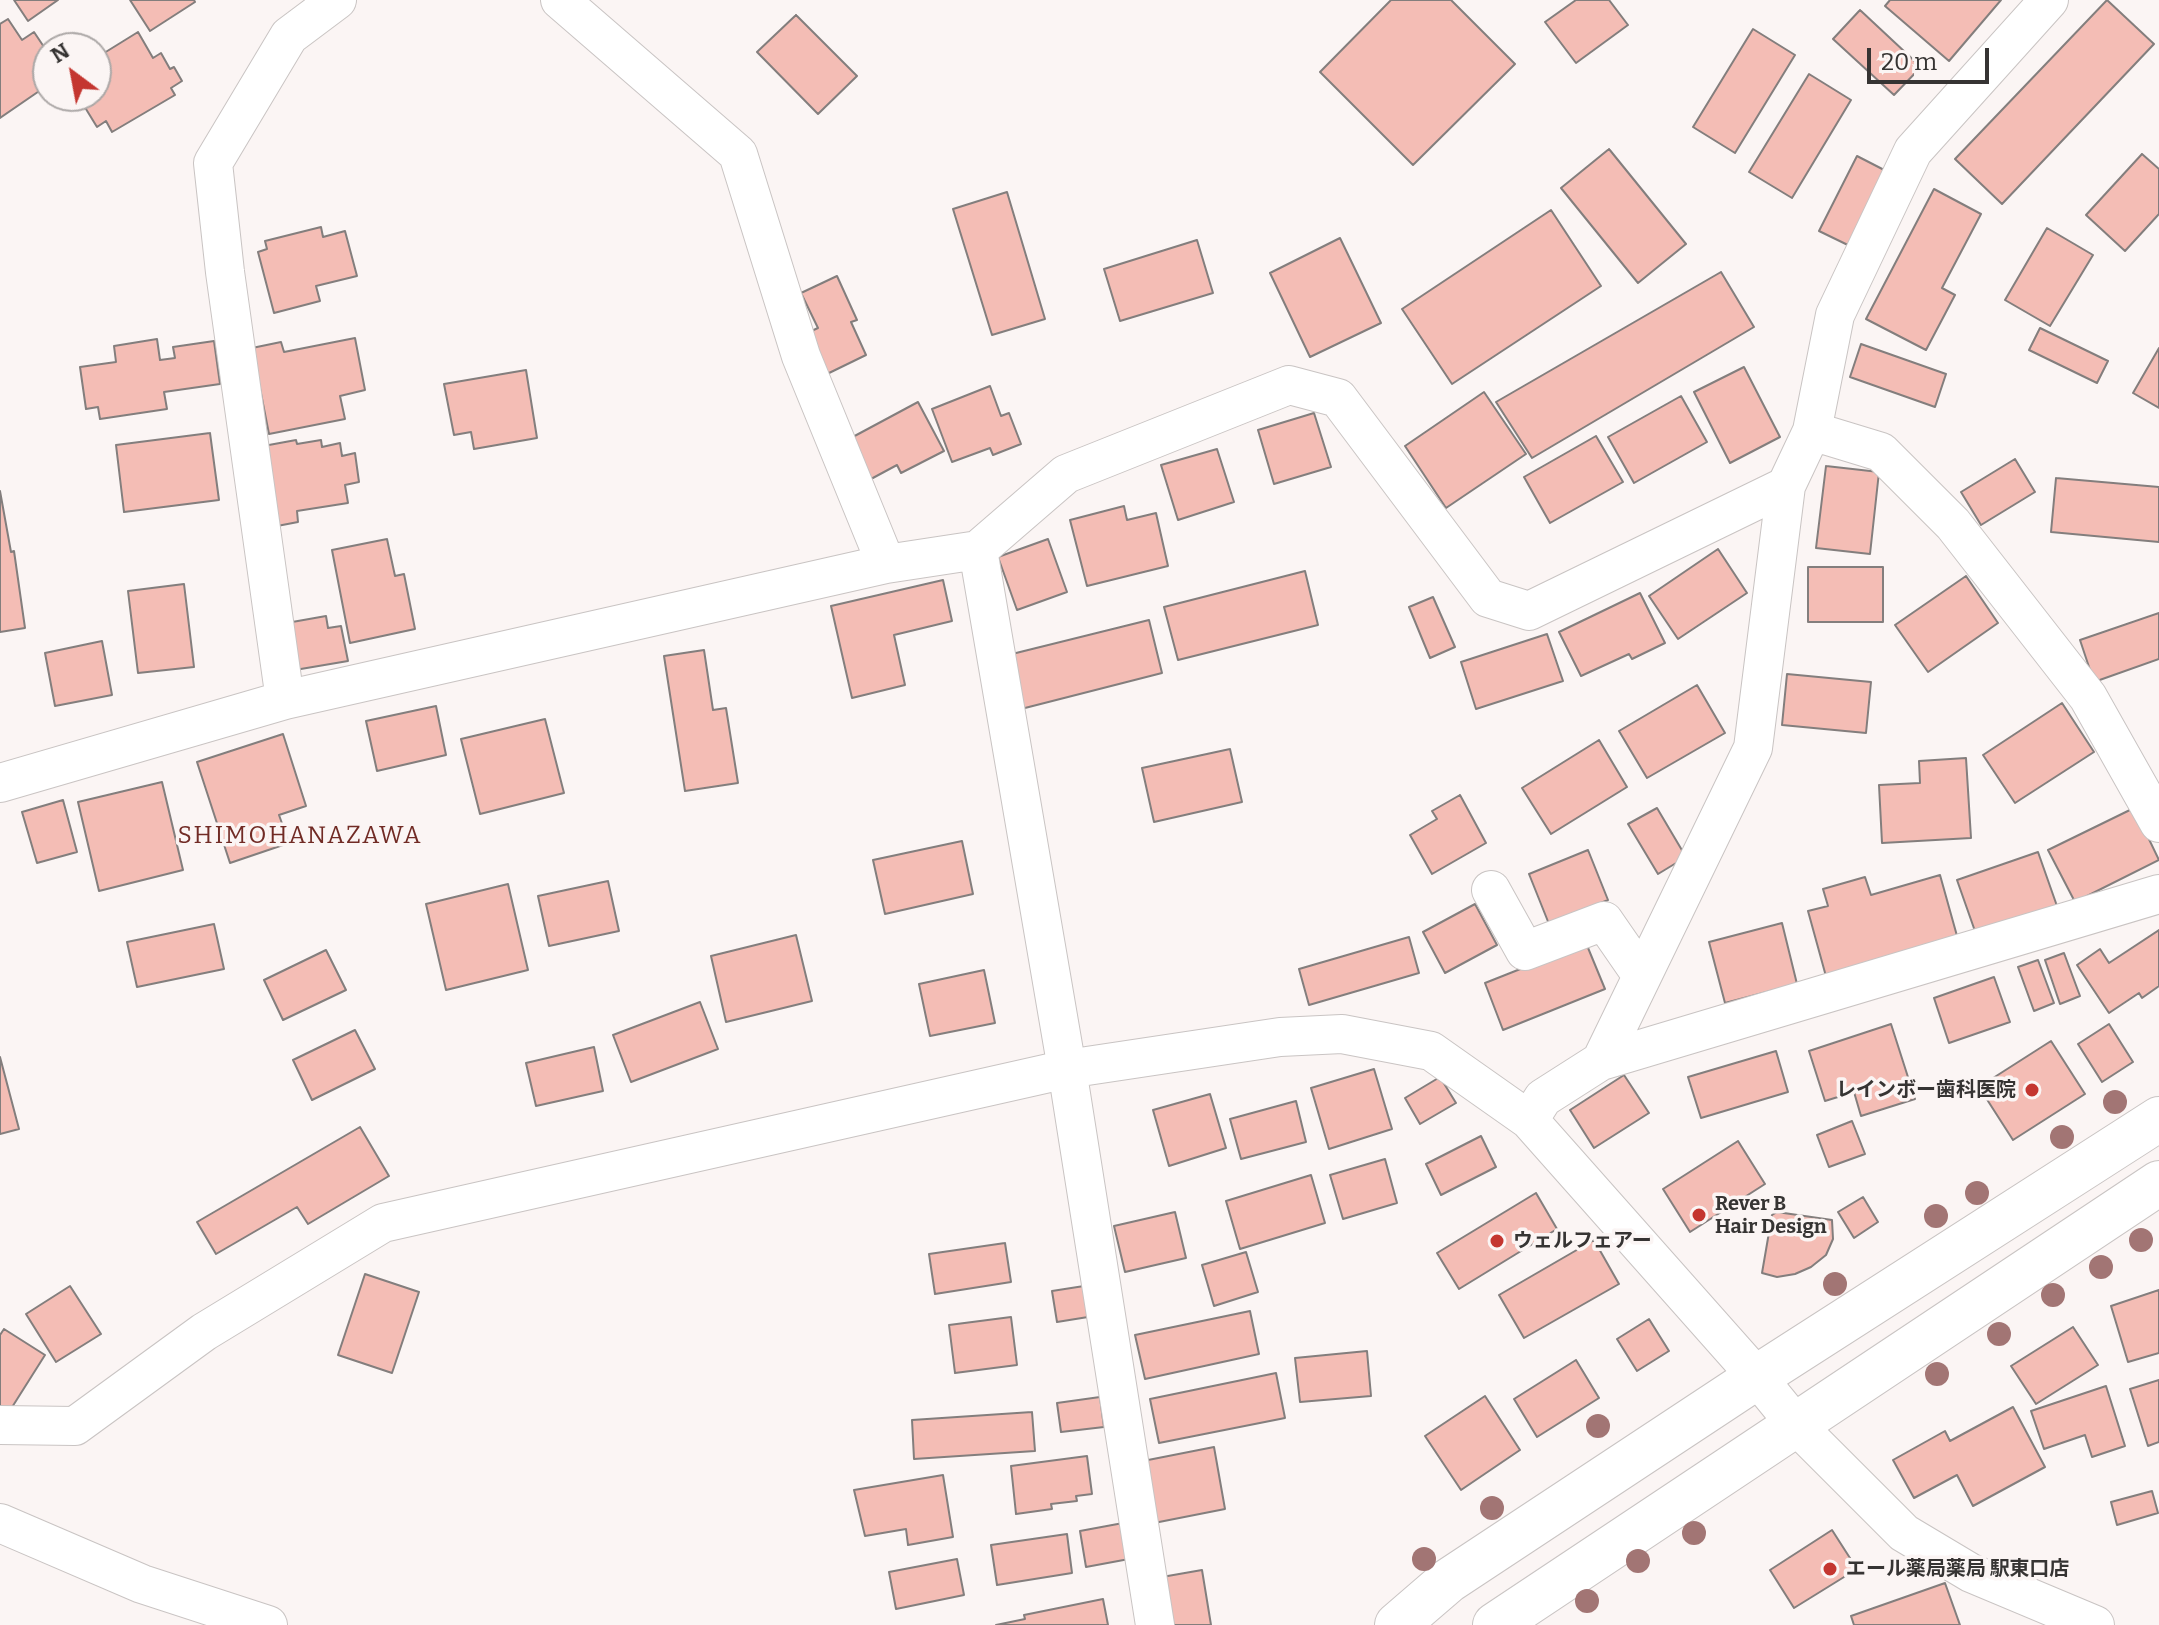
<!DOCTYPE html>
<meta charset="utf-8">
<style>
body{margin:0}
#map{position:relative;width:2159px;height:1625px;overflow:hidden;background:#fbf5f4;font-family:Bitter,serif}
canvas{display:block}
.north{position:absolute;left:32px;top:32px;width:80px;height:80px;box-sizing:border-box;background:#fbf5f4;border:2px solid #aca8a7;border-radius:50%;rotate:328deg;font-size:22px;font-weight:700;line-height:32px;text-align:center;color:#363433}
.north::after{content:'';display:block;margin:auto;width:28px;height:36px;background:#c43630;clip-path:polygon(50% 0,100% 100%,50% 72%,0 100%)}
.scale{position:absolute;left:1867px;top:48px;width:122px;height:36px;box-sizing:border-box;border:4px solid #363433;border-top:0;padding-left:10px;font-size:24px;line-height:28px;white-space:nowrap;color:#363433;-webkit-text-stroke:6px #fbf5f4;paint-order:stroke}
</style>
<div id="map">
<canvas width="2159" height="1625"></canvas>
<div class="north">N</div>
<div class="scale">20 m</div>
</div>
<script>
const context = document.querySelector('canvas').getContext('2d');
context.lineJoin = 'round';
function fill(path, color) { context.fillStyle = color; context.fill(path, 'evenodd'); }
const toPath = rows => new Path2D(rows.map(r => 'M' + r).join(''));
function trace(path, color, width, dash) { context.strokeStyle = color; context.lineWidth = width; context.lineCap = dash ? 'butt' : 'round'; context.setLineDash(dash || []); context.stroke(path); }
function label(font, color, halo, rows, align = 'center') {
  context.font = font + ' Bitter,"Noto Sans JP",serif'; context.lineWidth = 7; context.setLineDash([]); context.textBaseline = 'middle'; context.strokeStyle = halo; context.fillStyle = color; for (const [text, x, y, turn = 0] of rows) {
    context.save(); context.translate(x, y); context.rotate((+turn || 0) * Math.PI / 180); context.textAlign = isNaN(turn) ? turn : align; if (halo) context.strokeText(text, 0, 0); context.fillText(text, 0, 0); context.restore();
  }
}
const building = toPath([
 [14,0,58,0,28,21,14,0],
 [130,0,194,0,195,2,150,31,130,0],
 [1391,0,1451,0,1515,64,1413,165,1320,72,1391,0],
 [1576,0,1609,0,1628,25,1576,63,1545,22,1576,0],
 [1890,0,2001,0,1949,61,1885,6,1890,0],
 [2107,0,2154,44,2002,204,1955,159,2107,0],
 [1860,10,1921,67,1894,95,1833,39,1860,10],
 [796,15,857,76,818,114,757,52,796,15],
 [8,19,22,40,34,32,48,53,48,85,0,118,0,24,8,19],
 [1753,29,1795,55,1735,153,1693,127,1753,29],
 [138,32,153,58,161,53,170,69,174,67,182,81,171,88,175,95,112,132,106,121,97,127,78,96,96,96,96,58,138,32],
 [1809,74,1851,100,1792,198,1749,172,1809,74],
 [1609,149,1686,244,1638,283,1561,188,1609,149],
 [2142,154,2159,169,2159,214,2125,251,2086,215,2142,154],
 [1857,156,1892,174,1854,248,1819,231,1857,156],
 [1934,189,1981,214,1942,288,1955,295,1926,350,1866,319,1934,189],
 [1007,192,1045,319,992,335,953,209,1007,192],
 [1551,210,1601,286,1452,384,1402,309,1551,210],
 [321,227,323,237,345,231,357,276,316,286,320,301,274,313,258,252,267,249,265,241,321,227],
 [2047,228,2093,255,2050,326,2005,300,2047,228],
 [1340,238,1381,323,1310,357,1270,273,1340,238],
 [1197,240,1213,293,1120,321,1104,269,1197,240],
 [1721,272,1754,327,1532,458,1496,402,1721,272],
 [837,276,857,320,851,322,866,355,827,374,807,333,818,328,801,293,837,276],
 [2040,328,2108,361,2097,383,2029,350,2040,328],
 [355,338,365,390,340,396,345,419,269,434,252,348,281,342,284,352,355,338],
 [157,339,160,360,175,358,173,347,214,341,220,384,164,392,167,409,100,419,98,407,86,409,80,367,116,362,114,346,157,339],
 [1861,344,1946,374,1935,407,1850,377,1861,344],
 [2159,348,2159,408,2133,393,2159,348],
 [1744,367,1780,437,1730,463,1694,392,1744,367],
 [526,370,537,438,474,449,471,432,454,435,444,384,526,370],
 [990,386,1001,416,1009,413,1021,444,993,455,990,448,952,462,932,409,990,386],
 [1484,392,1526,454,1446,508,1405,446,1484,392],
 [1681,396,1707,442,1634,483,1608,437,1681,396],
 [918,402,944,451,901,473,897,465,871,479,849,439,918,402],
 [1314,413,1331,467,1274,484,1258,430,1314,413],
 [210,433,219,500,124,512,116,445,210,433],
 [1596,436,1623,482,1550,523,1524,477,1596,436],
 [296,440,297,444,321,440,322,447,340,443,342,456,355,453,359,482,345,485,348,503,297,511,298,522,272,527,258,447,296,440],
 [1217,449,1234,502,1178,520,1161,465,1217,449],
 [2015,459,2035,492,1981,525,1961,492,2015,459],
 [1826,466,1879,472,1870,554,1816,548,1826,466],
 [2056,478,2159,487,2159,542,2051,532,2056,478],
 [0,491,11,552,14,551,25,628,0,632,0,491],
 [1124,506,1127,520,1156,513,1168,566,1087,586,1070,520,1124,506],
 [387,539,395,576,404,574,415,629,350,643,332,550,387,539],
 [1048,539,1067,592,1017,610,998,557,1048,539],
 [1718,549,1747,593,1678,639,1649,596,1718,549],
 [1808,567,1883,567,1883,622,1808,622,1808,567],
 [1305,571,1318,625,1178,660,1164,607,1305,571],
 [1966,576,1998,623,1928,672,1895,625,1966,576],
 [943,580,952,621,894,635,905,685,852,698,831,606,943,580],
 [184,584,194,667,138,673,128,591,184,584],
 [1640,593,1665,643,1632,659,1629,654,1581,676,1559,632,1640,593],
 [1433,597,1455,647,1430,658,1409,607,1433,597],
 [2159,613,2159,659,2094,682,2080,640,2159,613],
 [326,616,328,628,341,626,348,661,289,671,281,624,326,616],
 [1149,620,1162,673,1021,709,1008,655,1149,620],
 [1547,634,1563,681,1476,709,1461,662,1547,634],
 [102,641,112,695,55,706,45,653,102,641],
 [704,650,713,710,726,708,738,783,685,791,664,656,704,650],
 [1787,674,1871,682,1866,733,1782,725,1787,674],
 [1697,685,1725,733,1647,778,1619,731,1697,685],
 [2062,703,2094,752,2015,803,1983,755,2062,703],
 [436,706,446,755,377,771,366,721,436,706],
 [545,719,564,793,480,814,461,739,545,719],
 [283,734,306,806,279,815,289,843,230,863,197,762,283,734],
 [1599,740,1627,787,1551,834,1522,788,1599,740],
 [1230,749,1242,802,1154,822,1142,768,1230,749],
 [1966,758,1971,838,1882,843,1879,785,1920,783,1919,761,1966,758],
 [162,782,183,870,99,891,78,802,162,782],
 [1460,795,1486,843,1432,874,1410,835,1437,819,1432,811,1460,795],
 [63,800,77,852,37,863,22,812,63,800],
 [1657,808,1686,857,1658,874,1628,824,1657,808],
 [2134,808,2159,860,2075,902,2048,850,2134,808],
 [962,841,973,894,885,914,873,860,962,841],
 [1588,850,1608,900,1549,924,1529,874,1588,850],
 [2038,852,2057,906,1976,934,1957,880,2038,852],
 [1940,875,1959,943,1827,980,1808,911,1828,906,1823,889,1865,877,1871,895,1940,875],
 [608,881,619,931,549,946,538,896,608,881],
 [508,884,528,970,446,990,426,904,508,884],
 [1475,904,1497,945,1445,973,1423,932,1475,904],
 [1782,923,1797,984,1725,1003,1709,942,1782,923],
 [214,924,224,969,137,987,127,942,214,924],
 [2159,930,2159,986,2142,998,2139,993,2109,1013,2077,965,2100,949,2109,963,2159,930],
 [796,935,812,1001,726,1022,711,956,796,935],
 [1409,937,1419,973,1309,1005,1299,969,1409,937],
 [1586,943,1605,989,1503,1030,1485,983,1586,943],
 [326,950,346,990,283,1020,264,980,326,950],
 [2064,953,2080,996,2060,1004,2045,960,2064,953],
 [2038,960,2054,1003,2034,1011,2018,967,2038,960],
 [984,970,995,1023,930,1036,919,984,984,970],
 [1994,977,2010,1022,1949,1043,1934,998,1994,977],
 [700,1002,718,1049,631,1082,613,1035,700,1002],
 [1891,1024,1915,1099,1861,1116,1854,1092,1825,1101,1809,1051,1891,1024],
 [2109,1024,2133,1062,2102,1082,2078,1044,2109,1024],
 [355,1030,375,1069,312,1100,293,1060,355,1030],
 [2051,1041,2085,1094,2013,1140,1979,1087,2051,1041],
 [594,1047,603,1091,536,1106,526,1063,594,1047],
 [1776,1051,1788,1092,1701,1118,1688,1077,1776,1051],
 [0,1057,19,1129,0,1134,0,1057],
 [1374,1069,1392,1129,1329,1149,1311,1088,1374,1069],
 [1624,1075,1649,1113,1594,1148,1570,1110,1624,1075],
 [1440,1077,1456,1103,1420,1124,1405,1098,1440,1077],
 [1210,1094,1226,1148,1169,1166,1153,1110,1210,1094],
 [1296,1101,1306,1142,1241,1159,1230,1119,1296,1101],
 [1852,1121,1865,1154,1829,1167,1817,1135,1852,1121],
 [360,1127,389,1176,308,1224,297,1207,216,1254,197,1222,360,1127],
 [1481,1136,1496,1167,1441,1195,1426,1164,1481,1136],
 [1738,1141,1765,1184,1690,1232,1663,1189,1738,1141],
 [1385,1159,1397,1203,1343,1219,1330,1175,1385,1159],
 [1311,1175,1325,1223,1240,1249,1226,1201,1311,1175],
 [1536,1193,1557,1229,1459,1289,1437,1253,1536,1193],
 [1863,1197,1878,1222,1854,1238,1838,1212,1863,1197],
 [1175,1212,1186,1258,1125,1272,1114,1226,1175,1212],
 [1777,1212,1832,1220,1833,1239,1826,1255,1811,1267,1795,1274,1777,1277,1762,1273,1772,1215,1777,1212],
 [1594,1240,1619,1284,1524,1338,1499,1295,1594,1240],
 [1005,1243,1011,1282,935,1294,929,1254,1005,1243],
 [1246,1252,1258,1292,1214,1306,1202,1265,1246,1252],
 [365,1274,419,1292,392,1373,338,1355,365,1274],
 [70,1286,101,1334,56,1362,26,1314,70,1286],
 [1084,1286,1088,1317,1057,1322,1052,1291,1084,1286],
 [2159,1290,2159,1353,2128,1362,2111,1306,2159,1290],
 [1250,1311,1259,1354,1145,1379,1135,1335,1250,1311],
 [1011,1317,1017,1365,955,1373,949,1325,1011,1317],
 [1649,1319,1669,1351,1637,1371,1617,1339,1649,1319],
 [2073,1327,2098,1365,2036,1404,2011,1366,2073,1327],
 [4,1329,45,1355,9,1412,0,1407,0,1335,4,1329],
 [1367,1351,1371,1396,1300,1402,1295,1358,1367,1351],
 [1576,1360,1599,1398,1537,1437,1514,1399,1576,1360],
 [1276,1373,1285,1418,1159,1443,1150,1399,1276,1373],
 [2159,1380,2159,1442,2148,1446,2130,1389,2159,1380],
 [2106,1386,2125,1446,2092,1457,2085,1435,2044,1449,2031,1411,2106,1386],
 [1485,1396,1520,1450,1461,1490,1425,1436,1485,1396],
 [1100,1397,1104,1427,1061,1432,1057,1403,1100,1397],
 [2013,1407,2045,1467,1973,1506,1957,1475,1914,1498,1893,1460,1945,1431,1950,1441,2013,1407],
 [1032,1412,1035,1451,914,1459,912,1420,1032,1412],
 [1214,1447,1225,1509,1154,1523,1143,1461,1214,1447],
 [1087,1456,1092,1494,1076,1496,1077,1501,1051,1504,1052,1509,1016,1514,1011,1466,1087,1456],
 [943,1475,953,1537,908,1545,906,1529,865,1536,854,1490,943,1475],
 [2152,1491,2158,1513,2117,1525,2111,1502,2152,1491],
 [1123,1523,1129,1559,1086,1567,1080,1531,1123,1523],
 [1832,1530,1857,1569,1794,1608,1770,1570,1832,1530],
 [1067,1534,1072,1573,997,1585,991,1545,1067,1534],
 [957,1559,964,1595,896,1609,889,1572,957,1559],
 [1202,1570,1211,1625,1171,1625,1162,1577,1202,1570],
 [1945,1583,1960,1625,1854,1625,1851,1616,1945,1583],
 [1103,1599,1108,1625,996,1625,1025,1619,1024,1615,1103,1599]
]);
fill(building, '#f4bdb5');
trace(building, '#837e7d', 2);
const minor = toPath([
 [560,0,738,154,801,356,886,564],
 [1812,431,1881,452,1953,524,2088,697,2159,823],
 [978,550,1067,1069,1155,1625],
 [285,700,225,272,213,163,289,36,337,0],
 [0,783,285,700,886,564,978,550,1066,474,1289,385,1338,398,1488,598,1529,611,1786,486],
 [1491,890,1525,951,1604,921,1642,976],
 [1601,1061,1753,748,1786,486,1812,431,1835,315,1913,151,2049,0],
 [1529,1120,1543,1098,1601,1061,2159,894],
 [0,1425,75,1426,204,1332,383,1223,1067,1069,1280,1037,1342,1034,1431,1051,1529,1120,1757,1377,1797,1426,1904,1533,1971,1573,2095,1625],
 [0,1523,142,1584,268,1625]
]);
const tertiary = toPath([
 [1397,1625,1448,1581,1757,1377,2159,1119],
 [1495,1625,2159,1183]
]);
trace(minor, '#c9c4c3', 40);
trace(tertiary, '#c9c4c3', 46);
trace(minor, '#fff', 38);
trace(tertiary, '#fff', 44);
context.fillStyle = '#a27574';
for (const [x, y] of [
 [2115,1102],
 [2062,1137],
 [1977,1193],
 [1936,1216],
 [2141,1240],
 [2101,1267],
 [1835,1284],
 [2053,1295],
 [1999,1334],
 [1937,1374],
 [1598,1426],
 [1492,1508],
 [1694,1533],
 [1424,1559],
 [1638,1561],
 [1587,1601]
]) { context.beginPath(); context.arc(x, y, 12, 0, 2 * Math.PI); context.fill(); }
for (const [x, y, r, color] of [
 [2032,1090,8,"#c43630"],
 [1699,1215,8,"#c43630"],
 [1497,1241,8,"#c43630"],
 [1830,1569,8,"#c43630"]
]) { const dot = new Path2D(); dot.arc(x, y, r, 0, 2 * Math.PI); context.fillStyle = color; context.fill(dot); trace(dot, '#fbf5f4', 3); }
label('bold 20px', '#363433', '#fbf5f4', [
 ["レインボー歯科医院",2016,1090,"right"],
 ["Rever B",1715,1204],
 ["Hair Design",1715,1227],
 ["ウェルフェアー",1513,1241],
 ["エール薬局薬局 駅東口店",1846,1569]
], 'left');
context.letterSpacing = '2px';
label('24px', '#712b25', '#fbf5f4', [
 ["SHIMOHANAZAWA",300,836]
]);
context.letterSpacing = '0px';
</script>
